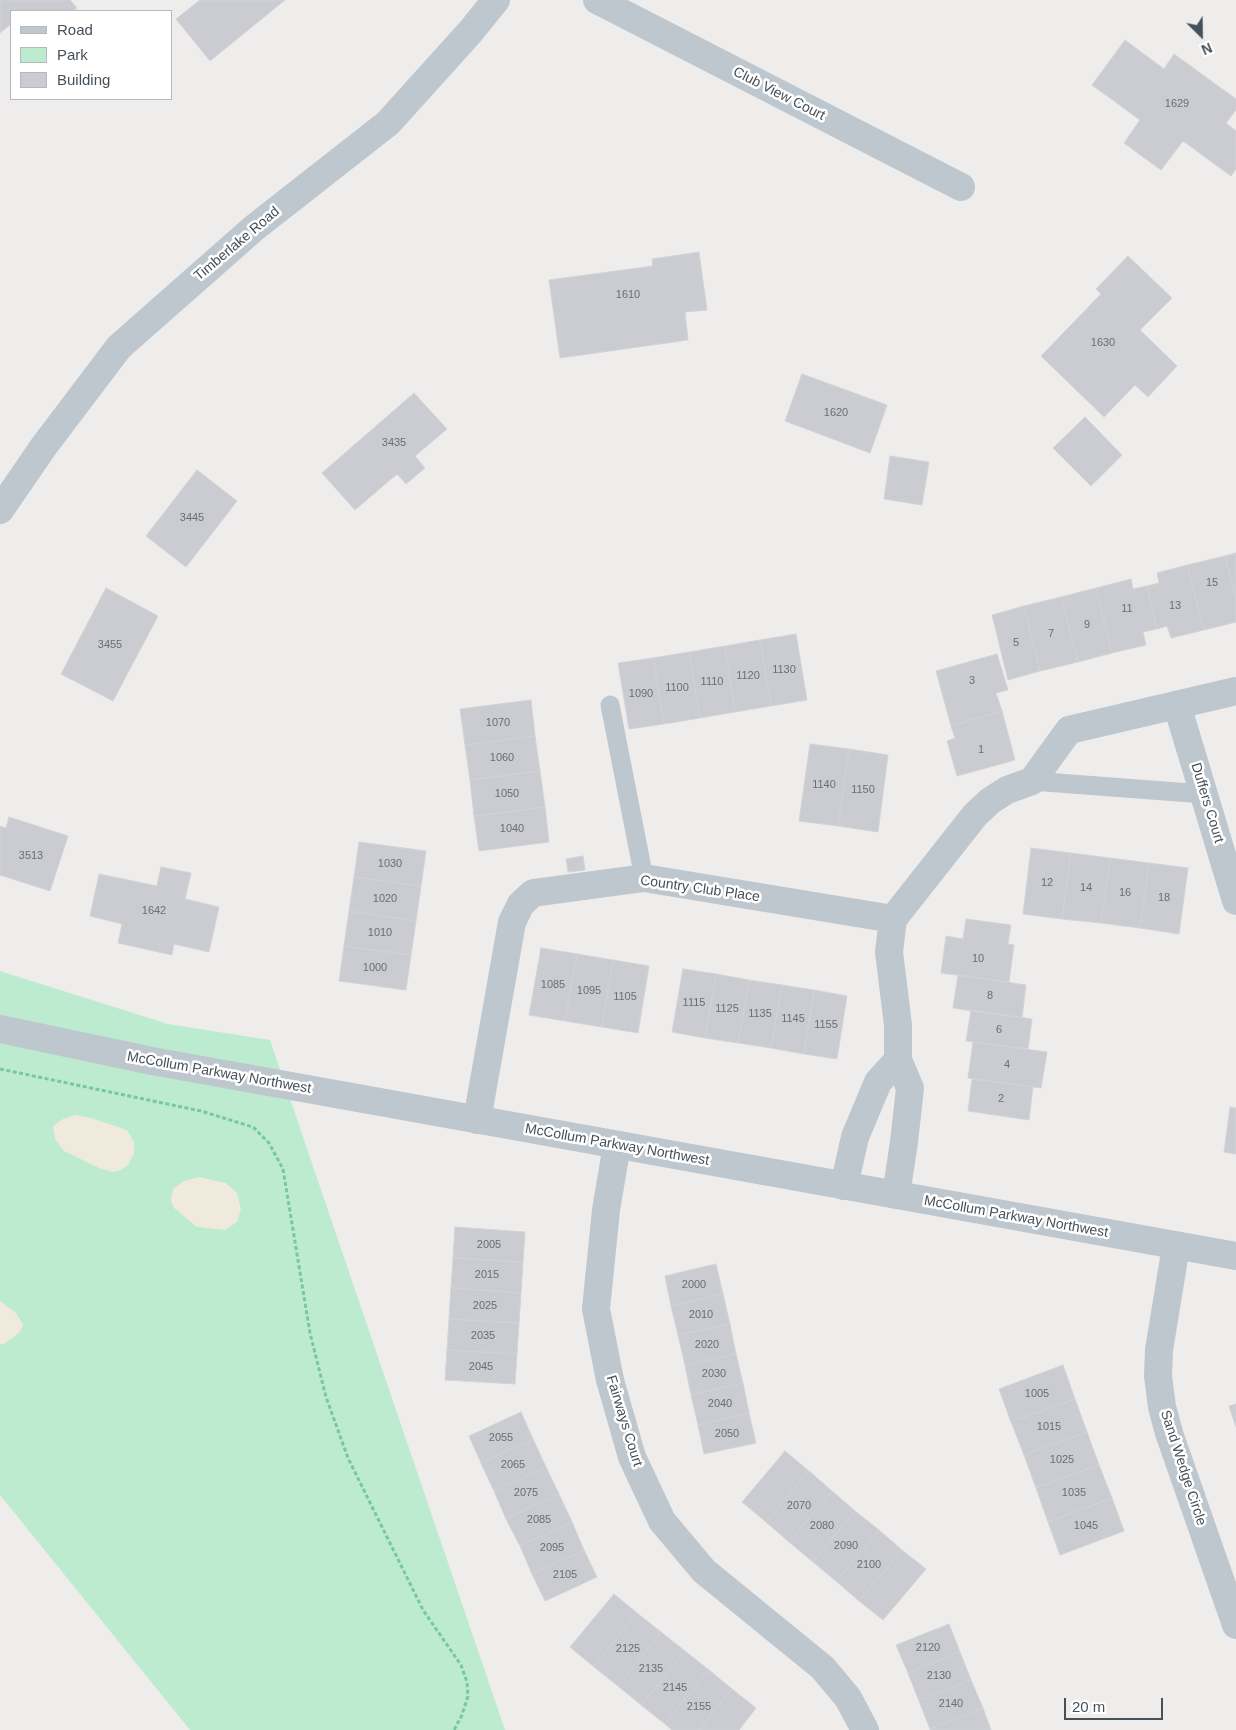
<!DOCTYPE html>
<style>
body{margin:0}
#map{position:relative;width:1236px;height:1730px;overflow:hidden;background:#efedec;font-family:Arial,sans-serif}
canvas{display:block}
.legend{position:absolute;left:10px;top:10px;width:162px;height:90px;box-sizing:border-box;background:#fff;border:1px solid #b5b9bd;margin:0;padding:6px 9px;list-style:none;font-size:15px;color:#465059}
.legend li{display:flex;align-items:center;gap:10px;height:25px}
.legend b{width:25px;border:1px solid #b5b9bd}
.north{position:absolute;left:1176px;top:10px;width:50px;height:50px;-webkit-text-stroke:4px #fff;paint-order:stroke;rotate:157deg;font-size:14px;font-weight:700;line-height:20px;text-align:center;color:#465059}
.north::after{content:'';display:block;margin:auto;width:18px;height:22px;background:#465059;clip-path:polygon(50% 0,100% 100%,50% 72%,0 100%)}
.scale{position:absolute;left:1064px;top:1698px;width:99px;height:22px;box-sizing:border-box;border:2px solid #465059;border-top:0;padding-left:6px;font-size:15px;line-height:18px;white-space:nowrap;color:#465059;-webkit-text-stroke:4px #fff;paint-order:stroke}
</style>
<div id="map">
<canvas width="1236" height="1730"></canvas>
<ul class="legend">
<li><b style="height:6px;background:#bec7ce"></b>Road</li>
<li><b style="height:14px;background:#bcebcf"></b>Park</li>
<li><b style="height:14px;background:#caccd1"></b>Building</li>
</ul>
<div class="north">N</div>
<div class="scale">20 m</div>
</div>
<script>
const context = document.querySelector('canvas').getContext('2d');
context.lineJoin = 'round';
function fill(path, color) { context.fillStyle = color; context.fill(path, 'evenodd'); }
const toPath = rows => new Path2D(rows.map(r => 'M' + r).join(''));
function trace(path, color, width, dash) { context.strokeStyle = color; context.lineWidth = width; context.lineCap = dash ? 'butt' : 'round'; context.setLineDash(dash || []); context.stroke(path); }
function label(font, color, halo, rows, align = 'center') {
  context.font = font + ' Arial,sans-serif'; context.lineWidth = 5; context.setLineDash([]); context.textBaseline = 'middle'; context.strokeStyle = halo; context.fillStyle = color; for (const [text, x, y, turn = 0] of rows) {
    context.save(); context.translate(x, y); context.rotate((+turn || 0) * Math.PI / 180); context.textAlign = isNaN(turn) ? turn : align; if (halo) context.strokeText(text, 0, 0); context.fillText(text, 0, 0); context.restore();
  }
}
fill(toPath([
 [0,971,168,1024,270,1040,505,1730,190,1730,0,1495]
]), '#bcebcf');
fill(toPath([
 [75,1115,91,1118,127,1130,134,1142,134,1153,128,1165,121,1170,113,1172,99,1168,64,1151,55,1139,53,1126,63,1119],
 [199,1177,226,1183,237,1193,241,1209,237,1222,225,1230,197,1227,174,1208,171,1200,173,1189,184,1181],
 [0,1301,16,1313,23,1325,19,1333,4,1344,0,1344]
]), '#f0eadd');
const building = toPath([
 [0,0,70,0,77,8,73,11,11,11,11,24,0,33,0,0],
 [200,0,285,0,210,61,176,19,200,0],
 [1125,40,1164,69,1174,54,1236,99,1236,110,1226,123,1236,131,1236,169,1231,176,1183,141,1161,170,1124,143,1140,120,1092,85,1125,40],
 [699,252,707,310,685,312,688,340,560,358,549,280,653,266,652,259,699,252],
 [1128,256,1172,298,1140,330,1177,366,1148,397,1135,385,1104,417,1041,356,1101,294,1096,289,1128,256],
 [802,374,887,405,870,453,785,421,802,374],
 [414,393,447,429,415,456,425,468,406,484,397,474,355,510,322,473,414,393],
 [1085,417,1122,455,1091,486,1053,448,1085,417],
 [890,456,929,462,922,505,884,499,890,456],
 [197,470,237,501,186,567,146,536,197,470],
 [1236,553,1236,600,1225,556,1236,553],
 [1225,556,1236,600,1236,622,1204,630,1187,565,1225,556],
 [1187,565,1204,630,1171,638,1167,626,1157,629,1147,586,1159,583,1157,573,1187,565],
 [1131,579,1133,589,1147,586,1157,629,1143,632,1146,645,1112,653,1096,588,1131,579],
 [106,588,158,616,113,701,61,674,106,588],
 [1096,588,1112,653,1078,662,1061,597,1096,588],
 [1061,597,1078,662,1040,671,1024,606,1061,597],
 [1024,606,1040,671,1008,680,992,615,1024,606],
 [796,634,807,700,771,706,760,640,796,634],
 [760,640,771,706,735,712,725,646,760,640],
 [725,646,735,712,700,718,689,652,725,646],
 [689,652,700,718,664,724,653,658,689,652],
 [997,654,1008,690,996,693,1002,711,951,726,936,671,997,654],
 [653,658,664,724,629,729,618,663,653,658],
 [531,700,535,736,465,745,460,709,531,700],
 [1002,711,1015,760,957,776,947,741,955,738,951,726,1002,711],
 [535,736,540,771,470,780,465,745,535,736],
 [810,744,849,749,838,826,799,821,810,744],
 [849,749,888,755,878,832,838,826,849,749],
 [540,771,545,807,474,816,470,780,540,771],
 [545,807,549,842,479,851,474,816,545,807],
 [9,817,68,836,50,891,0,875,0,826,6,828,9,817],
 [359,842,426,851,421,886,354,877,359,842],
 [1031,848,1071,853,1062,919,1023,914,1031,848],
 [1071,853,1110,858,1101,923,1062,919,1071,853],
 [583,856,585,870,568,872,566,859,583,856],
 [1110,858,1149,863,1140,928,1101,923,1110,858],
 [1149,863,1188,868,1179,934,1140,928,1149,863],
 [161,867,191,873,185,899,219,907,209,952,174,944,172,955,118,943,122,924,90,916,99,874,157,886,161,867],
 [354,877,421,886,416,921,349,911,354,877],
 [349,911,416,921,411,955,344,946,349,911],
 [966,919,1011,925,1008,944,1014,945,1009,982,941,973,946,936,963,939,966,919],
 [344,946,411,955,406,990,339,981,344,946],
 [541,948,577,954,565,1021,529,1015,541,948],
 [577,954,613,960,602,1027,565,1021,577,954],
 [613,960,649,966,638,1033,602,1027,613,960],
 [683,969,716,974,705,1038,672,1032,683,969],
 [716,974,749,980,738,1043,705,1038,716,974],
 [958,975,1026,985,1022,1018,953,1008,958,975],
 [749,980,782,985,771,1048,738,1043,749,980],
 [782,985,814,990,804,1054,771,1048,782,985],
 [814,990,847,996,837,1059,804,1054,814,990],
 [971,1010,1032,1019,1028,1049,966,1041,971,1010],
 [973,1042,1047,1052,1041,1088,968,1078,973,1042],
 [972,1079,1033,1087,1029,1120,968,1111,972,1079],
 [1230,1107,1236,1108,1236,1154,1224,1152,1230,1107],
 [455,1227,525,1232,523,1262,453,1258,455,1227],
 [453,1258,523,1262,521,1293,451,1288,453,1258],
 [716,1264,723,1294,671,1306,665,1276,716,1264],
 [451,1288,521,1293,519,1323,449,1319,451,1288],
 [723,1294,730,1324,678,1335,671,1306,723,1294],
 [449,1319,519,1323,517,1354,447,1350,449,1319],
 [730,1324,736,1354,685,1365,678,1335,730,1324],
 [447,1350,517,1354,515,1384,445,1380,447,1350],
 [736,1354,743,1383,691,1395,685,1365,736,1354],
 [1063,1365,1075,1399,1011,1422,999,1389,1063,1365],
 [743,1383,749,1413,698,1425,691,1395,743,1383],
 [1075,1399,1087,1432,1024,1455,1011,1422,1075,1399],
 [1236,1404,1236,1427,1229,1406,1236,1404],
 [521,1412,533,1439,481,1463,469,1436,521,1412],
 [749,1413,756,1443,704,1454,698,1425,749,1413],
 [1087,1432,1099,1465,1036,1488,1024,1455,1087,1432],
 [533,1439,546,1467,494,1491,481,1463,533,1439],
 [785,1451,809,1471,766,1522,742,1502,785,1451],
 [1099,1465,1112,1498,1048,1522,1036,1488,1099,1465],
 [546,1467,559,1494,506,1519,494,1491,546,1467],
 [809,1471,832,1491,789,1542,766,1522,809,1471],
 [832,1491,855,1511,813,1562,789,1542,832,1491],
 [559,1494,572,1522,520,1546,506,1519,559,1494],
 [1112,1498,1124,1531,1060,1555,1048,1522,1112,1498],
 [855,1511,879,1530,836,1581,813,1562,855,1511],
 [572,1522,584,1550,532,1574,520,1546,572,1522],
 [879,1530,902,1550,859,1601,836,1581,879,1530],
 [584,1550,597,1577,545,1601,532,1574,584,1550],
 [902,1550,926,1569,883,1620,859,1601,902,1550],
 [614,1594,637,1613,594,1667,570,1647,614,1594],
 [637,1613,661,1632,618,1686,594,1667,637,1613],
 [949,1624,960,1652,908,1673,896,1645,949,1624],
 [661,1632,685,1651,641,1705,618,1686,661,1632],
 [685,1651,709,1670,665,1724,641,1705,685,1651],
 [960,1652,971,1680,919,1701,908,1673,960,1652],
 [709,1670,732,1689,699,1730,672,1730,665,1724,709,1670],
 [971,1680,983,1708,930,1729,919,1701,971,1680],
 [732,1689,756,1708,739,1730,699,1730,732,1689],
 [983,1708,991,1730,930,1730,930,1729,983,1708]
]);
fill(building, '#caccd1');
trace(building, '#d1d3d8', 1);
trace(toPath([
 [0,1069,201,1111,253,1127,269,1143,283,1169,310,1333,326,1397,348,1458,423,1610,461,1665,467,1682,468,1696,462,1715,454,1730]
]), '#77c7a0', 3, [4, 2.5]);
trace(toPath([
 [610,705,644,878],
 [1032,781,1204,794]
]), '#bec7ce', 19);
trace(toPath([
 [597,0,961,187],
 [0,510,44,446,119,347,254,228,388,123,471,31,496,0],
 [1177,705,1236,901],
 [477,1120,512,922,521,904,533,893,644,878,893,919],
 [617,1145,606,1210,596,1309,610,1380,632,1457,662,1521,704,1571,823,1668,848,1698,865,1730],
 [844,1186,855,1137,878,1082,898,1060],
 [896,1195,904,1142,910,1088,898,1060,898,1025,889,952,893,919,975,815,990,801,1007,790,1032,781,1069,730,1236,691],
 [1176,1246,1159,1350,1158,1376,1162,1407,1169,1433,1236,1625]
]), '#bec7ce', 28);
trace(toPath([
 [0,1029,152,1061,1236,1256]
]), '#bec7ce', 28);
label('11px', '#676f77', null, [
 ["1629",1177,104],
 ["1610",628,295],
 ["1630",1103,343],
 ["1620",836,413],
 ["3435",394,443],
 ["3445",192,518],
 ["15",1212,583],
 ["13",1175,606],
 ["11",1127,609],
 ["9",1087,625],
 ["7",1051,634],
 ["5",1016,643],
 ["3455",110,645],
 ["1130",784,670],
 ["1120",748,676],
 ["3",972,681],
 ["1110",712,682],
 ["1100",677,688],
 ["1090",641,694],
 ["1070",498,723],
 ["1",981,750],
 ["1060",502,758],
 ["1140",824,785],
 ["1150",863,790],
 ["1050",507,794],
 ["1040",512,829],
 ["3513",31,856],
 ["1030",390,864],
 ["12",1047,883],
 ["14",1086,888],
 ["16",1125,893],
 ["18",1164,898],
 ["1020",385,899],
 ["1642",154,911],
 ["1010",380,933],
 ["10",978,959],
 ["1000",375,968],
 ["1085",553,985],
 ["1095",589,991],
 ["8",990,996],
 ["1105",625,997],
 ["1115",694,1003],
 ["1125",727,1009],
 ["1135",760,1014],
 ["1145",793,1019],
 ["1155",826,1025],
 ["6",999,1030],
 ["4",1007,1065],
 ["2",1001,1099],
 ["2005",489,1245],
 ["2015",487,1275],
 ["2000",694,1285],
 ["2025",485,1306],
 ["2010",701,1315],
 ["2035",483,1336],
 ["2020",707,1345],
 ["2045",481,1367],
 ["2030",714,1374],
 ["1005",1037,1394],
 ["2040",720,1404],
 ["1015",1049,1427],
 ["2050",727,1434],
 ["2055",501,1438],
 ["1025",1062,1460],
 ["2065",513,1465],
 ["2075",526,1493],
 ["1035",1074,1493],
 ["2070",799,1506],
 ["2085",539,1520],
 ["2080",822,1526],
 ["1045",1086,1526],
 ["2090",846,1546],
 ["2095",552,1548],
 ["2100",869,1565],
 ["2105",565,1575],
 ["2120",928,1648],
 ["2125",628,1649],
 ["2135",651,1669],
 ["2130",939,1676],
 ["2145",675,1688],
 ["2140",951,1704],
 ["2155",699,1707]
]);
label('14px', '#465059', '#fff', [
 ["Club View Court",779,94,27],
 ["Timberlake Road",237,244,-40],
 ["Duffers Court",1207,803,73],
 ["Country Club Place",700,889,8],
 ["McCollum Parkway Northwest",219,1073,10],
 ["McCollum Parkway Northwest",617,1145,10],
 ["McCollum Parkway Northwest",1016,1217,10],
 ["Fairways Court",624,1421,73],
 ["Sand Wedge Circle",1183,1468,72]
]);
</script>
